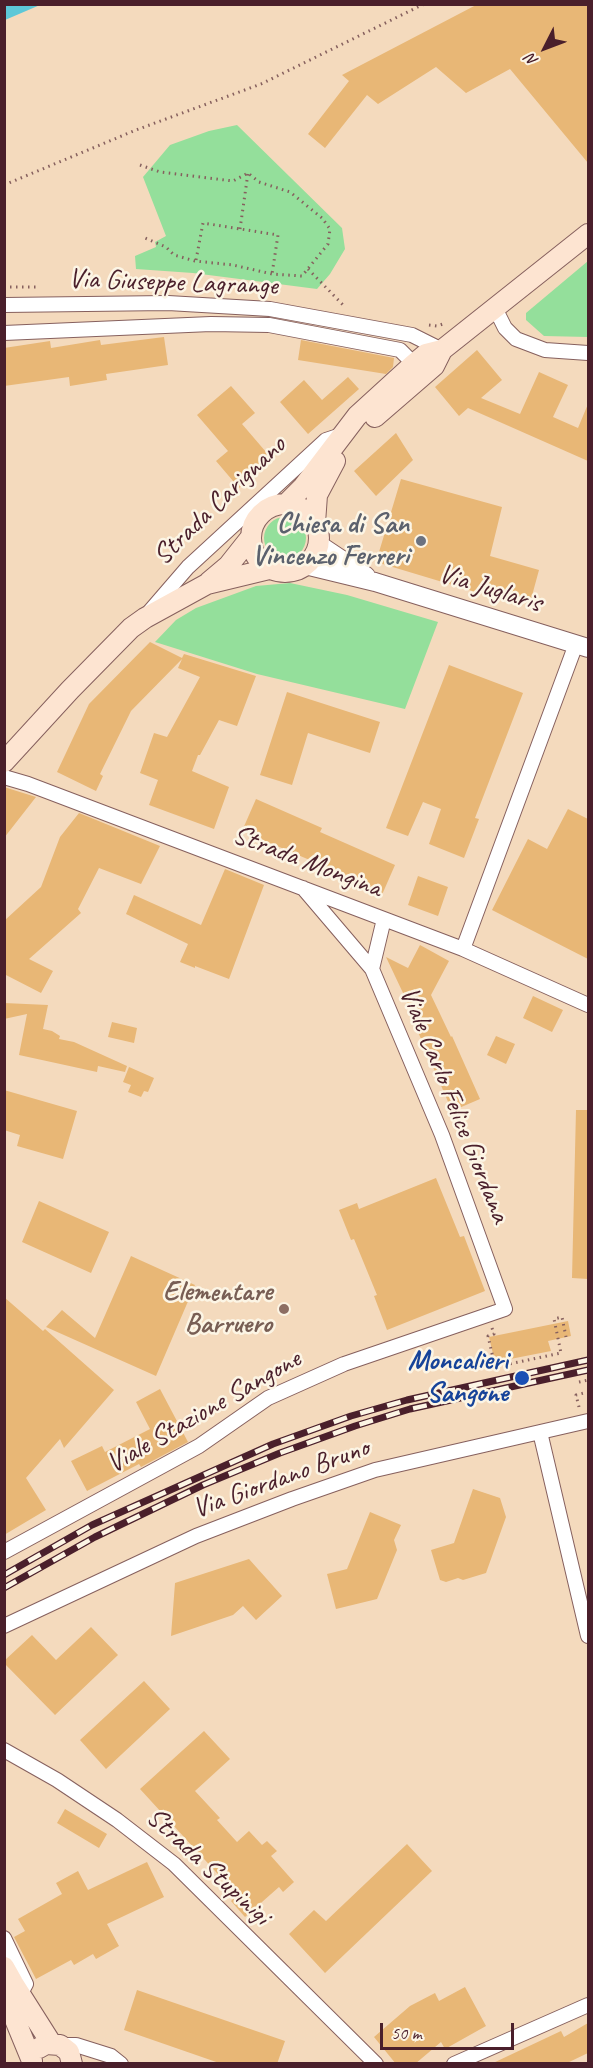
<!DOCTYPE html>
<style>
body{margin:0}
#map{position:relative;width:593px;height:2068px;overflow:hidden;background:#f4dabd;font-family:Caveat,sans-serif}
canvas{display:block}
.frame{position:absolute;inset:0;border:6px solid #4a1f2b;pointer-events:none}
.north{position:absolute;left:515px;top:18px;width:60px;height:60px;-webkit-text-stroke:4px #fcf5e5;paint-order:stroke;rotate:228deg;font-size:16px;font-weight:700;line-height:24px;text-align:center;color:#4a1f2b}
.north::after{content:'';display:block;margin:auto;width:21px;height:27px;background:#4a1f2b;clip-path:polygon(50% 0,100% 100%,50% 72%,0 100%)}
.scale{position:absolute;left:380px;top:2023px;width:134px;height:27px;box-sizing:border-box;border:3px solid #4a1f2b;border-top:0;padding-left:8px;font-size:18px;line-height:21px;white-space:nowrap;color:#4a1f2b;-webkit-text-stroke:4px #fcf5e5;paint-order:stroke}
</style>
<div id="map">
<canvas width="593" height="2068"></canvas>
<div class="frame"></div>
<div class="north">N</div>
<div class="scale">50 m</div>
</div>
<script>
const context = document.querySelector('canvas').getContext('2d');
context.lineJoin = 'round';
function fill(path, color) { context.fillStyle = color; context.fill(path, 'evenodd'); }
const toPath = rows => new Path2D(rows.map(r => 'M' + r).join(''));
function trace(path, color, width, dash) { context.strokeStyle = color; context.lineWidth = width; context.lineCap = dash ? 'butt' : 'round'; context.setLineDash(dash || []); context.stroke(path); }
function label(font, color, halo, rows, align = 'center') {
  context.font = font + ' Caveat,sans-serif'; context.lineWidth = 5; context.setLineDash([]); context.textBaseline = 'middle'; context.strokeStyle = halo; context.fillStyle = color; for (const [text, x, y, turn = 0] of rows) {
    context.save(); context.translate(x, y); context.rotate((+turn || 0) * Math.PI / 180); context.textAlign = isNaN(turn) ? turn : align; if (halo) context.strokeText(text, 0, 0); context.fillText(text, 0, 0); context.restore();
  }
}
fill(toPath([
 [237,125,342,228,345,249,330,274,317,289,193,273,136,269,135,256,156,247,155,242,166,236,143,177,170,145,209,131],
 [588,261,588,337,544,336,526,320,526,313],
 '264 538a21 21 0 1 1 42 0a21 21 0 1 1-42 0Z',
 [290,583,347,595,438,622,405,709,257,674,155,642,176,620,196,608,256,586]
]), '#94df9b');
fill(toPath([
 [5,4,40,4,40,5,5,20]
]), '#5dc8d8');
fill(toPath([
 [478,4,588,4,588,163,510,69,466,93,436,67,378,104,367,95,325,148,308,134,349,81,342,75],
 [164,337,168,365,106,374,107,380,70,386,69,377,4,386,4,348,50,341,51,348,100,340,101,345],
 [301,340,394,358,393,367,386,374,298,360],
 [477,350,502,380,481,398,520,414,539,372,568,385,553,417,578,428,588,404,588,461,468,408,459,416,435,387],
 [348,377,359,389,308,434,280,402,304,380,322,400],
 [231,386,255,413,242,424,272,459,239,488,216,461,228,451,197,415],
 [396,433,413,460,376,496,354,471],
 [401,479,502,507,490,556,539,570,530,603,481,589,479,593,376,562],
 [150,642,182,658,184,654,256,676,237,726,219,720,200,755,198,755,192,771,229,787,214,829,149,805,158,780,140,773,154,733,167,737,200,677,178,668,182,659,131,711,100,774,103,776,96,791,57,772,89,704],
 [449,665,523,693,475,818,479,819,464,858,429,844,441,809,423,802,408,836,386,828],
 [287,692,380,722,370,753,308,733,292,785,260,775],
 [4,787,36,797,4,838],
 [256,799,322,828,320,832,395,865,381,897,310,866,312,861,242,831],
 [568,809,588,819,588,959,492,910,528,839,547,849],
 [79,813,160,846,141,884,99,868,78,909,81,913,29,959,53,971,41,993,4,974,4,921,41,887,60,837],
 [225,869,264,885,229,979,195,966,195,968,180,962,188,944,126,914,134,895,201,925],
 [418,876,448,887,438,916,408,905],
 [420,945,449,961,431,995,451,1037,452,1036,480,1099,452,1111,418,1032,421,1031,386,957,408,968],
 [533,996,563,1010,552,1032,523,1018],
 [4,1003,48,1005,43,1029,52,1031,60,1036,59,1039,74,1042,127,1066,125,1072,98,1066,97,1072,19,1055,27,1014,4,1019],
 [112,1022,137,1028,134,1043,108,1037],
 [496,1036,515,1044,506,1064,487,1055],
 [129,1067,154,1078,148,1092,144,1091,141,1097,128,1092,131,1085,123,1082],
 [4,1090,77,1111,63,1159,17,1146,20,1135,4,1130],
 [576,1110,588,1110,588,1279,572,1278],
 [436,1178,460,1237,464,1236,485,1291,387,1330,374,1296,377,1295,354,1239,351,1240,339,1210,357,1203,359,1209],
 [39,1201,109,1232,91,1273,22,1242],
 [131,1256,195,1285,156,1376,46,1327,62,1310,95,1338],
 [4,1297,43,1331,45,1329,114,1390,64,1448,60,1439,26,1478,46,1510,4,1535],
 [568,1321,571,1336,548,1341,551,1351,495,1362,489,1337],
 [160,1389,188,1442,141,1467,139,1464,87,1491,71,1461,102,1446,105,1452,150,1429,136,1402],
 [473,1489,500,1498,506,1517,486,1573,463,1580,458,1578,446,1582,440,1580,431,1550,454,1543],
 [370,1512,401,1525,394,1540,397,1550,377,1599,336,1609,327,1574,347,1569],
 [249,1559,282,1596,256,1620,243,1606,233,1615,171,1636,175,1583],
 [91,1627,118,1655,55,1715,4,1663,4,1661,32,1635,56,1660],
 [144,1681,170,1709,106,1769,80,1740],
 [204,1731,230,1759,195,1791,220,1818,217,1820,237,1842,249,1831,262,1845,267,1841,277,1851,271,1856,294,1882,283,1892,279,1887,245,1917,231,1901,237,1895,140,1789],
 [65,1809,107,1834,99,1848,57,1823],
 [407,1844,432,1871,325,1973,289,1934,314,1910,326,1921],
 [147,1862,164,1897,107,1924,119,1946,96,1959,93,1954,74,1965,71,1960,36,1979,14,1937,25,1931,18,1919,62,1894,56,1883,78,1871,88,1890],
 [465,1987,486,2026,445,2049,441,2042,415,2064,396,2064,374,2037,410,2006,435,1993,439,2001],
 [137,1990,285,2041,277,2064,222,2064,124,2030],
 [588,2023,588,2053,565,2064,491,2064,561,2031,564,2037]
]), '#e8b776');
const minor = toPath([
 [4,305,168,303,270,309,412,335,442,350],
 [495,308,505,328,516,339,545,350,588,353],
 [4,333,211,324,269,325,400,350,414,364],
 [150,611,188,567,326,440,341,435],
 [4,777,28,784,463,949,588,1005],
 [303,888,372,969],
 [463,949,576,644],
 [540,1432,588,1636],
 [4,1552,199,1446,268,1398,344,1364,505,1309,442,1135,372,969,384,919],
 [4,1626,196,1536,292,1499,375,1470,588,1421],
 [4,1750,57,1780,117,1820,174,1864,376,2064],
 [4,1938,26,1984,20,1995,15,1998],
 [60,2045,76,2045,111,2056,121,2064],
 [454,2064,588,2005]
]);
const tertiary = toPath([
 [318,544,366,576],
 [305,565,375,582,588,648]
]);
const secondary = toPath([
 [375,417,434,366,442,350],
 [286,504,303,487,357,416,414,364,426,354,442,350,588,234],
 '251 538a34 34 0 1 1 68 0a34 34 0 1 1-68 0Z',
 [315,523,317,495,335,461],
 [209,582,228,566,251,537],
 [4,762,70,690,131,628,145,618,207,584,269,569],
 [4,1967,13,1983,51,2043],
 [4,1993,32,2061],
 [39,2048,46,2044,60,2045,69,2052,72,2064]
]);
trace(minor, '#86605e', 16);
trace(tertiary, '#86605e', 20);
trace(secondary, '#86605e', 22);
trace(toPath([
 [140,165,160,172,233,181,248,173,259,182,290,192,322,218,330,229,328,244,302,276,272,274,233,265,195,261,174,255,166,247,145,238],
 [4,185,136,130,261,84,424,4],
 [240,229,248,173],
 [196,260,203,223,278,235,272,274],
 [308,269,345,307],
 [4,287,36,287],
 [429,325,437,326,443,324],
 [492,1328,494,1334,488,1336,495,1367,561,1353,554,1319,562,1317,566,1337],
 [579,1382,588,1380],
 [579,1407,576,1395,588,1392]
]), '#86605e', 3, [1.5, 4.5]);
trace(minor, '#fff', 14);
trace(tertiary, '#fff', 18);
trace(secondary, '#fde4d1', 20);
const rail = toPath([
 [4,1575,92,1525,273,1444,351,1416,407,1400,588,1360],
 [4,1588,95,1537,203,1485,280,1453,355,1426,410,1409,588,1370]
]);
trace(rail, '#4a1f2b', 7);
trace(rail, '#fcf5e5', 4.5, [14]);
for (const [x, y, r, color] of [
 [421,541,6,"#6b7280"],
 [284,1309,6,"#8d6e63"],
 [522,1378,8,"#1a4fb4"]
]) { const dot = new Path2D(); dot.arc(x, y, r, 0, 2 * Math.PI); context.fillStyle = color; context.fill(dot); trace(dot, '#fcf5e5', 2); }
label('28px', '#4a1f2b', '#fcf5e5', [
 ["Via Giuseppe Lagrange",173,283,2],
 ["Strada Carignano",220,501,-44],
 ["Via Juglaris",490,589,17],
 ["Strada Mongina",307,862,21],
 ["Viale Carlo Felice Giordana",454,1105,68],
 ["Viale Stazione Sangone",204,1412,-30],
 ["Via Giordano Bruno",281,1479,-20],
 ["Strada Stupinigi",208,1867,43]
]);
label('bold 28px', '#5b616d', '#fcf5e5', [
 ["Chiesa di San",409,525],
 ["Vincenzo Ferreri",409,557]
], 'right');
label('bold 28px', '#785e54', '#fcf5e5', [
 ["Elementare",272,1293],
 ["Barruero",272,1325]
], 'right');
label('bold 28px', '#164399', '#fcf5e5', [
 ["Moncalieri",508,1362],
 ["Sangone",508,1394]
], 'right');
</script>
